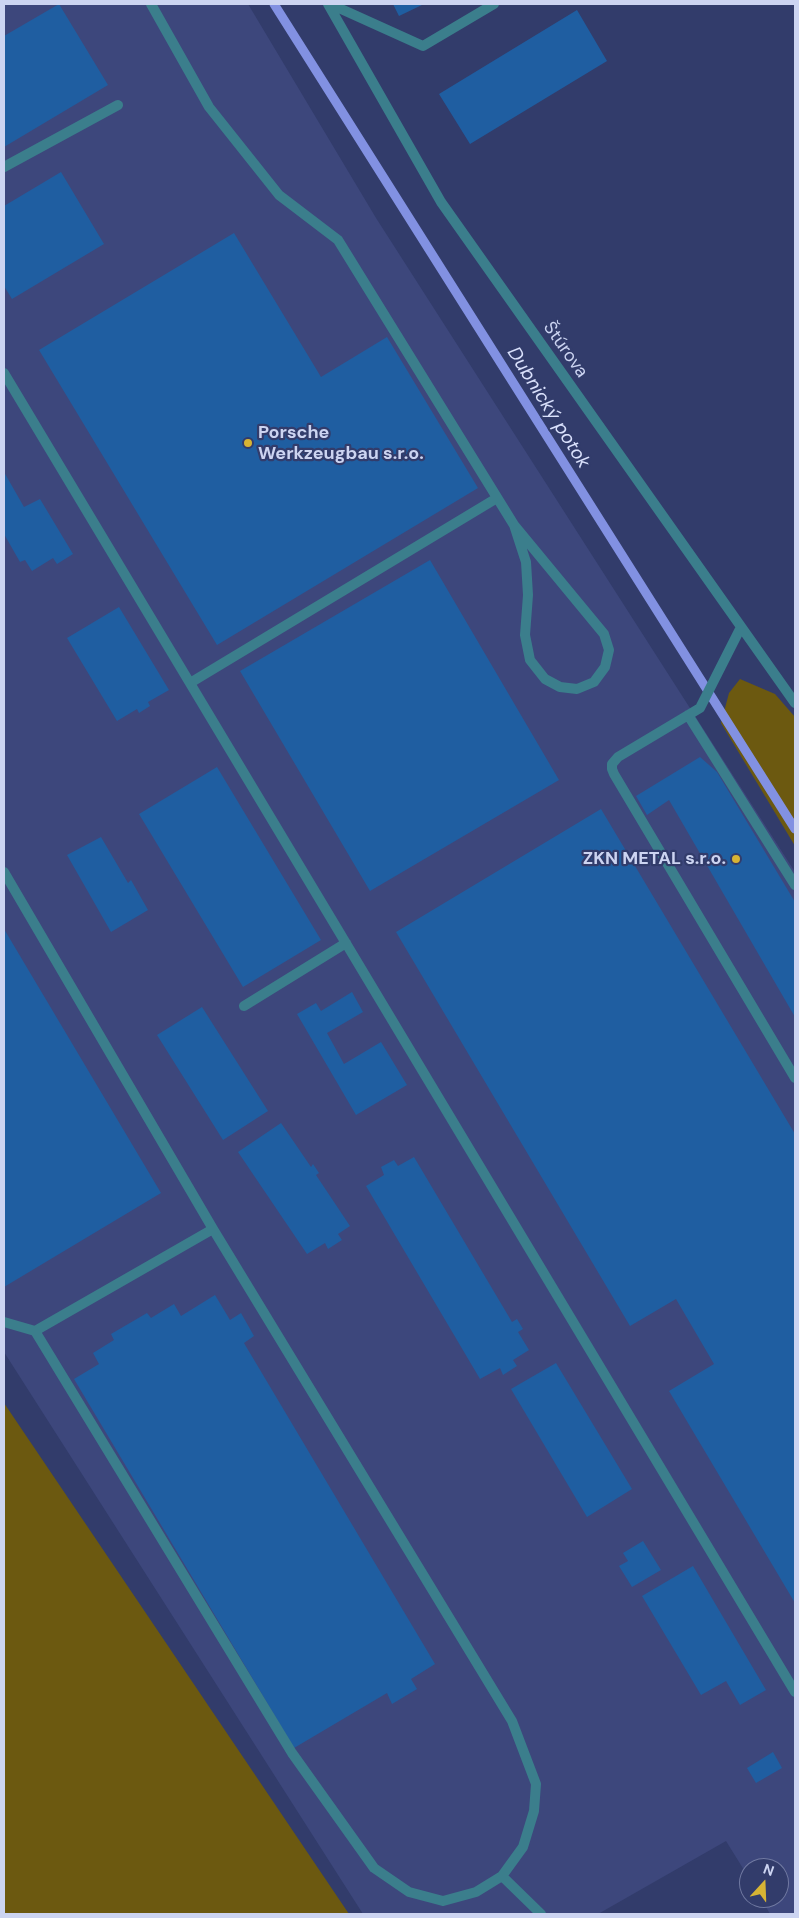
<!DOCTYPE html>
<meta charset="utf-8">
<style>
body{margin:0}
#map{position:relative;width:799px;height:1918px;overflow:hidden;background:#323c6b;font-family:"DM Sans",sans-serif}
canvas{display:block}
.frame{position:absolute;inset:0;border:5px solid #ccd4f1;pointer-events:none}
.north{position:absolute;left:739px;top:1858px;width:50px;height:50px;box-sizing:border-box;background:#323c6b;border:1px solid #7079a1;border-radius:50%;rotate:20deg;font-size:14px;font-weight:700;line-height:20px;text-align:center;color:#ccd4f1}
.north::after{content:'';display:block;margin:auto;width:18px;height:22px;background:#d7b434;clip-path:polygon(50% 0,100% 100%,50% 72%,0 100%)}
</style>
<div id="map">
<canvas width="799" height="1918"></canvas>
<div class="frame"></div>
<div class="north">N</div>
</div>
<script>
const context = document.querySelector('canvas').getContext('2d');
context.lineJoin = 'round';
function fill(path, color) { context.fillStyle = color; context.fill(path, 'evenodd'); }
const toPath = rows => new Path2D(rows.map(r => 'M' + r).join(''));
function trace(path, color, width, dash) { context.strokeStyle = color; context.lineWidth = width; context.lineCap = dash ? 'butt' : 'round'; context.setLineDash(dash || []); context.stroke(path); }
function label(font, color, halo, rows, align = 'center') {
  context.font = font + ' "DM Sans",sans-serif'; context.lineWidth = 4.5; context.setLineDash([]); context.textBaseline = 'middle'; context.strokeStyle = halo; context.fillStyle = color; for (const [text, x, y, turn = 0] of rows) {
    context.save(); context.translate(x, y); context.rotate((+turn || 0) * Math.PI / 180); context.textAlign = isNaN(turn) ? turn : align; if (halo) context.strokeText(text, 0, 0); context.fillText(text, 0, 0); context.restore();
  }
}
fill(toPath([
 [4,4,248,4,376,218,795,872,795,1914,770,1914,761,1898,779,1898,779,1868,749,1868,749,1878,726,1841,598,1914,363,1914,4,1352]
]), '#3d477c');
fill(toPath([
 [740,679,775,694,795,717,795,846,721,723,729,693],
 [4,1403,349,1914,4,1914]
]), '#6c5910');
trace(toPath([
 [274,4,795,829]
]), '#8291e2', 9);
fill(toPath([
 [59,4,108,85,4,147,4,36],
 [393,4,424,4,399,16],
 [577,10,607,61,470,144,439,94],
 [61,172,104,244,12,299,4,286,4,206],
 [234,233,321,377,387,337,478,488,217,645,39,350],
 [4,472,24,507,40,499,73,554,57,564,53,558,32,571,25,560,20,562,4,534],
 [430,560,559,780,370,891,240,671],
 [119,607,169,690,148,702,150,706,139,713,137,709,117,721,67,638],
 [700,757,717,772,795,902,795,1017,669,800,647,815,636,796],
 [217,767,321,940,243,987,139,814],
 [601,809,795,1134,795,1603,669,1391,714,1364,676,1299,630,1326,396,932],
 [101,837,128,883,131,880,148,910,111,932,67,855],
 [4,929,161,1193,4,1287],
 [352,992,363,1012,327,1033,344,1064,381,1042,407,1085,356,1115,297,1014,316,1003,321,1011],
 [202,1007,268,1111,223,1140,157,1035],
 [281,1123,311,1167,313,1164,319,1173,316,1175,350,1226,338,1234,342,1240,328,1249,325,1243,307,1254,238,1152],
 [414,1157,512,1322,517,1319,523,1329,518,1332,529,1350,513,1360,517,1366,503,1375,500,1368,480,1379,366,1186,384,1175,381,1167,394,1160,398,1166],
 [215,1295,230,1320,241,1313,254,1336,244,1343,435,1664,411,1679,417,1689,392,1704,387,1693,294,1748,74,1379,99,1364,93,1353,114,1340,111,1334,147,1313,151,1318,174,1304,181,1316],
 [556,1363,632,1489,587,1517,511,1389],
 [643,1541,661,1570,632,1587,619,1566,628,1561,623,1553],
 [693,1566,766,1690,740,1705,726,1681,701,1695,642,1596],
 [773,1752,782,1768,756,1783,747,1768]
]), '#1f5ea1');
trace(toPath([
 [151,4,209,107,279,195,338,240,514,525,604,634,609,650,605,667,594,682,577,689,560,687,545,679,530,660,525,635,528,595,526,562,514,525],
 [328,4,441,202,795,703],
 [330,4,423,46,494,4],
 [4,167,118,105],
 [4,373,795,1692],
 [741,627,700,708,618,757,612,764,612,769,614,774,795,1078],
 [190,683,497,498],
 [688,715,795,885],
 [4,872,213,1229,512,1721,536,1784,534,1811,523,1847,502,1876,476,1892,443,1901,409,1892,374,1868,292,1753,35,1331,4,1322],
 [244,1006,346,943],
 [35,1331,213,1229],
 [502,1876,541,1914]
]), '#3b7e8c', 10);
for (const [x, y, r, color] of [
 [248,443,5,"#d7b434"],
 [736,859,5,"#d7b434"]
]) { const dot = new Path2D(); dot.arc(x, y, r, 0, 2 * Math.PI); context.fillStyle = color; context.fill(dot); trace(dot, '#323c6b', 2); }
label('18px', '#ccd4f1', '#323c6b', [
 ["Štúrova",565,350,55]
]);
label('bold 18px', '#ccd4f1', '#323c6b', [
 ["Porsche",258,433],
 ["Werkzeugbau s.r.o.",258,454],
 ["ZKN METAL s.r.o.",726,859,"right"]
], 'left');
label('italic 19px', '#dae1fc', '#323c6b', [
 ["Dubnický potok",548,408,58]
]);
</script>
